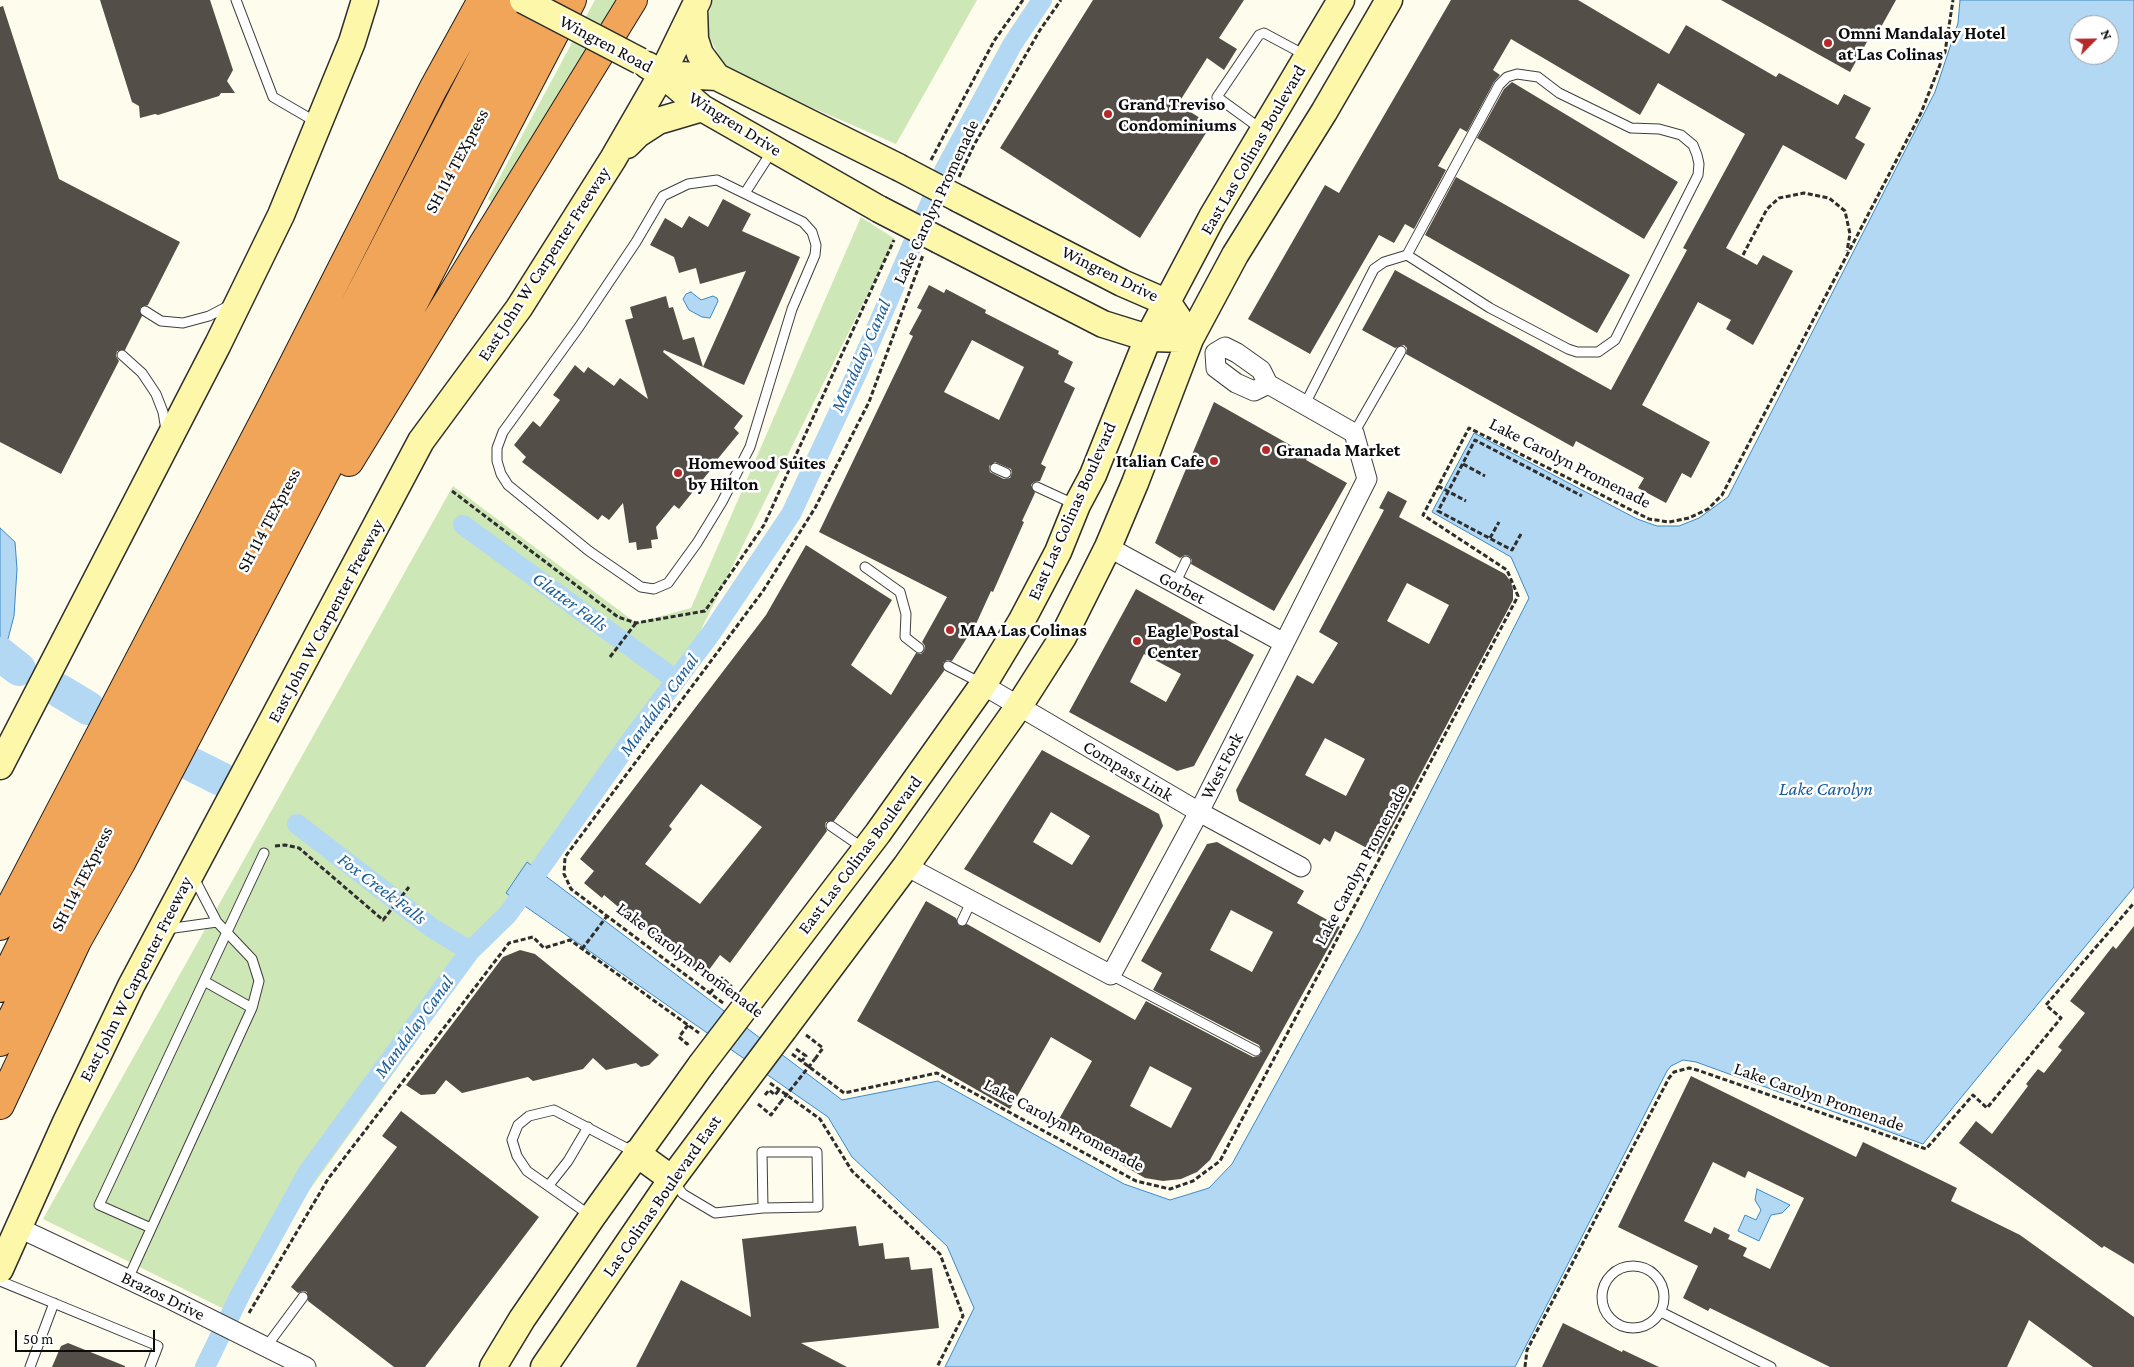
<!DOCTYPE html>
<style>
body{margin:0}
#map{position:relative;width:2134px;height:1367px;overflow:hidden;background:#fefcec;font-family:"Crimson Pro",serif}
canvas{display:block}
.north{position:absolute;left:2069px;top:15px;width:50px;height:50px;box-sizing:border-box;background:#fff;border:1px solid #9e9e9e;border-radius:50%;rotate:67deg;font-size:14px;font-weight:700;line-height:20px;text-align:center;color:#0c0c0c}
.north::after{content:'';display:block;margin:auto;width:18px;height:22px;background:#b72929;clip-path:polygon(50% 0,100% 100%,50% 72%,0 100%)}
.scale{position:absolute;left:15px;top:1330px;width:140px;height:22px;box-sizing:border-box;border:2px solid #0c0c0c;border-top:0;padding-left:6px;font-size:15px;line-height:18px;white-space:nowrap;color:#0c0c0c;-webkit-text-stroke:4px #fff;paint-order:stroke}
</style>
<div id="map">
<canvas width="2134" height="1367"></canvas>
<div class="north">N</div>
<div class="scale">50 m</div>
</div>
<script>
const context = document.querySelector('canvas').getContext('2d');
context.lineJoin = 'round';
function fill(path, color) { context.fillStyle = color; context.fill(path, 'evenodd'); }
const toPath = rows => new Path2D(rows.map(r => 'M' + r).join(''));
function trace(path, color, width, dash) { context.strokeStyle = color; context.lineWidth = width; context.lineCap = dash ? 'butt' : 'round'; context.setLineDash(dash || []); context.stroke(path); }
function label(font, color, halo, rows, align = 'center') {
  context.font = font + ' "Crimson Pro",serif'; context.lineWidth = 5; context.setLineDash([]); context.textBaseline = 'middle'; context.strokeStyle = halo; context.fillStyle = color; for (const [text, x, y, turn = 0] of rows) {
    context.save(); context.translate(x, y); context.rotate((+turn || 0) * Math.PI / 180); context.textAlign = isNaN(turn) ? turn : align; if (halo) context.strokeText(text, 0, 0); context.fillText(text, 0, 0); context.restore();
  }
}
fill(toPath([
 [595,0,619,0,496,206,488,199],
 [713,0,977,0,896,144,737,75,722,62,709,36,708,17],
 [861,217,895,239,676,680,224,1309,43,1219,453,486,636,623,691,608]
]), '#cee7b7');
const water = toPath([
 [1960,0,2134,0,2134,887,1923,1144,1696,1062,1683,1060,1671,1066,1667,1071,1515,1367,945,1367,974,1308,947,1246,852,1157,828,1117,506,893,527,862,842,1100,938,1081,1124,1184,1170,1200,1209,1188,1232,1164,1360,931,1529,598,1511,557,1432,512,1474,433,1637,519,1657,526,1679,526,1699,518,1728,497,1935,92,1958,23,1960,0],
 [2079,25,2109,25,2109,55,2079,55,2079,25],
 [691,292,701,300,713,296,717,298,718,301,710,318,702,317,689,310,683,299,686,294,691,292],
 [0,528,15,542,17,569,14,616,0,669,0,528],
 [1757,1189,1790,1205,1782,1213,1771,1215,1759,1241,1738,1231,1745,1215,1756,1220,1761,1210,1755,1200,1757,1189]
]);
fill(water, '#b2d8f4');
trace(water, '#3c8ac8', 1);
trace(toPath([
 [463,525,676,680],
 [297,824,432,928,470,951],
 [205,1367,242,1291,308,1172,470,951,508,914,626,747,712,632,791,514,857,373,945,169,1012,45,1042,0]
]), '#b2d8f4', 20);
trace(toPath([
 [0,654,19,669],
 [60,691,88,708],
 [193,765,221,779]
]), '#b2d8f4', 34);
fill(toPath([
 [100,0,210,0,233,70,227,81,235,93,221,93,219,96,158,115,155,114,140,118,139,106,132,102],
 [1093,0,1244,0,1219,38,1237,49,1224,70,1207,58,1178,104,1211,125,1140,238,1000,148],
 [1451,0,1578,0,1669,54,1686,25,1776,77,1779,73,1838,105,1844,94,1871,108,1855,138,1865,144,1846,180,1783,145,1726,248,1757,265,1763,255,1793,271,1753,345,1726,329,1731,320,1698,302,1642,405,1710,442,1691,478,1682,473,1666,503,1638,488,1644,478,1576,441,1573,447,1406,354,1407,348,1404,345,1395,348,1362,330,1395,270,1611,390,1687,250,1683,248,1745,134,1658,83,1640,115,1511,39,1493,70,1500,75,1494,82,1467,132,1460,128,1438,166,1446,170,1414,229,1405,224,1394,243,1379,235,1310,354,1248,319,1325,185,1339,193],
 [1721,0,1896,0,1876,36,1872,33,1850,72],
 [3,6,59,179,180,242,148,305,140,308,142,316,125,350,117,351,116,356,119,361,61,474,0,442,0,7],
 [1512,82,1678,182,1644,239,1477,138,1504,89],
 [1456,177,1630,275,1597,333,1425,235],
 [723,199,751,214,742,231,800,257,744,385,703,367,746,271,700,284,696,268,679,273,674,257,650,245,665,218,682,228,689,216,708,227],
 [929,285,944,293,946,289,986,310,985,313,1059,351,1058,354,1073,362,1064,382,1075,388,1041,464,1046,467,1040,481,1034,482,1031,485,1035,493,1022,521,1024,522,993,592,991,591,976,624,952,661,947,660,943,663,944,671,834,821,826,822,825,826,827,831,730,963,720,955,703,978,604,895,602,898,584,883,594,871,580,859,766,615,806,545,892,600,851,665,891,695,916,653,921,654,924,651,925,646,922,642,947,597,819,532,913,336,909,334,922,310,917,308],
 [972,340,1024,367,999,420,944,392],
 [995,462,1011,469,1012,473,1010,478,1004,479,990,472,989,466],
 [701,784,762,827,700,904,645,864,672,829,669,826],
 [666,296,669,308,673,307,683,340,694,337,703,367,664,350,663,352,743,416,734,428,739,433,716,461,717,462,679,509,674,505,656,527,658,539,651,540,652,548,637,550,636,542,629,543,623,503,609,520,602,515,598,520,522,462,526,457,514,445,533,421,540,427,560,400,553,395,575,365,584,373,588,367,614,386,620,378,648,399,625,320,633,318,630,307],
 [1214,402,1308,455,1306,460,1347,483,1274,611,1191,564,1192,560,1189,556,1185,555,1180,558,1155,543],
 [1388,491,1407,501,1399,517,1505,574,1511,582,1513,590,1513,600,1378,854,1335,831,1330,842,1324,838,1320,845,1239,801,1236,790,1297,675,1313,684,1338,643,1319,632,1384,510,1379,508],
 [1407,583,1449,605,1429,644,1387,621],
 [1325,738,1365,759,1346,796,1305,775],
 [1136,589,1254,655,1194,766,1177,771,1069,712],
 [1144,654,1181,674,1166,702,1130,682],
 [1042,750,1159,814,1163,826,1100,943,964,869],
 [1051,812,1090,836,1072,865,1033,842],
 [1217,842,1304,891,1297,903,1340,927,1210,1160,1197,1172,1181,1179,1163,1181,1145,1178,1055,1126,1092,1061,1051,1037,1010,1109,857,1021,926,901,956,918,959,926,967,924,1135,1020,1146,1001,1253,1057,1259,1056,1262,1051,1259,1045,1153,990,1162,973,1141,961,1207,844],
 [1231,910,1273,932,1252,972,1210,950],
 [1150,1066,1192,1088,1171,1128,1130,1106],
 [2134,926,2134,1264,2104,1246,2102,1248,1959,1143,1976,1121,1992,1134,2028,1086,2026,1084,2038,1069,2044,1073,2062,1050,2058,1047,2085,1013,2070,1001,2113,946,2116,949],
 [520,950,535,954,659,1055,649,1065,641,1067,636,1063,606,1070,593,1058,583,1069,533,1081,528,1077,462,1093,446,1080,435,1094,421,1095,406,1085,503,957],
 [1691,1076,1856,1157,1863,1142,1957,1188,1951,1201,2020,1235,2134,1317,2134,1367,2093,1367,2029,1320,2007,1367,1830,1367,1710,1308,1708,1311,1683,1298,1698,1266,1618,1227],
 [1713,1162,1745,1178,1748,1171,1804,1198,1770,1269,1743,1256,1747,1248,1728,1239,1730,1235,1714,1227,1711,1234,1684,1221],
 [401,1111,539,1217,425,1367,394,1367,308,1301,307,1292,303,1291,298,1293,291,1287,397,1147,382,1136],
 [856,1226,859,1246,883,1243,885,1259,909,1257,911,1270,932,1268,939,1328,801,1343,847,1367,636,1367,681,1280,751,1317,742,1239],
 [1563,1323,1622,1352,1623,1350,1659,1367,1542,1367],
 [68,1343,125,1366,125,1367,52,1367,61,1346]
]), '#544e49');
const lane = toPath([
 [236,0,273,97,316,122],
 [1261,129,1217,97,1259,35,1264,33,1305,55],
 [717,180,803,222,812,232,816,245,815,255,792,309,750,447,722,502,697,543,668,583,654,589,641,587,589,551,508,485,501,474,497,461,497,448,503,432,579,327,636,242,663,196,688,184,717,180],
 [745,193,772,151],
 [145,311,161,321,183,323,209,316,230,305],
 [122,355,142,373,156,394,163,412,166,430],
 [1305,404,1374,269,1384,262,1407,255,1499,85,1507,77,1517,74,1538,77,1559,93,1631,128,1659,129,1681,135,1693,145,1697,155,1699,164,1698,175,1615,340,1598,352,1577,352,1568,349,1490,308,1407,255],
 [1354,433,1401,351],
 [995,468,1006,473],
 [1037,487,1074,504],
 [865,567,900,592,906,614,905,637,919,648],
 [1175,584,1186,561],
 [948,666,981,683],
 [831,826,863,848],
 [193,876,217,922,252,959,259,981,252,1008],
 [962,921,971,902],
 [167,929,217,922],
 [1111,975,1256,1051],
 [204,981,264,853],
 [673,1181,683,1194,715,1213,763,1208,818,1207,817,1152,762,1152,763,1208],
 [549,1185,568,1161,588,1127],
 [591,1216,527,1171,517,1156,512,1140,518,1125,529,1116,554,1110,634,1152],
 '1602 1297a31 31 0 1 1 62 0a31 31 0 1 1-62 0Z',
 [128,1279,252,1008,204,981,99,1205,151,1228],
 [0,1281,158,1346,150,1367],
 [1661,1312,1771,1367],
 [266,1347,303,1297],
 [30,1367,54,1303]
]);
const street = toPath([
 [1215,353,1216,368,1236,383,1254,391,1268,384],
 [1108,547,1284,643],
 [983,685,1199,812,1301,867],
 [906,866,1111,975,1199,812,1367,479,1354,433,1268,384,1261,370,1237,353,1225,347,1215,353],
 [17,1227,172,1300,306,1367]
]);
const secondary = toPath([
 [694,9,695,39,700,54,717,77],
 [647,65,662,74,702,108,879,209],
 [662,74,717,77,898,167],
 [627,145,638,134,658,121,702,108],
 [959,199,1122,283,1168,303,1178,318],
 [939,240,1103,324,1148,338,1190,339],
 [0,766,218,344,281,215,352,42,365,0],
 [749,1002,878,833,983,685,1021,622,1058,552,1077,505,1093,475,1148,338,1212,217,1341,0],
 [784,1029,906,866,1019,706,1063,637,1108,547,1135,483,1190,339,1235,255,1324,112,1389,0],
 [636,1153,672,1179],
 [0,1269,66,1122,131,986,421,441,519,308,613,159,662,74,698,0],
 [493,1367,522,1319,592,1217,701,1065],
 [544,1367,672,1179,736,1093]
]);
const highway = toPath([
 [349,462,633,0],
 [0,926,274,402,433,89,482,0],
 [0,988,60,866,299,413,512,0],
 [0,1042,84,874,542,0],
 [0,1105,77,941,121,863,572,0]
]);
trace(lane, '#3f3f3f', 11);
trace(street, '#3f3f3f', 21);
trace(secondary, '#2e2e2e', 29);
trace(highway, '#1d1d1d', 30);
trace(toPath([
 [931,160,994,41,1023,0],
 [959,177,974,145,1040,30,1061,0],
 [1743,255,1767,209,1779,198,1804,193,1829,198,1845,211,1850,234,1847,251],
 [1463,464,1485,476],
 [1438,486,1466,501],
 [452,491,618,617,636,623,705,611,764,525,894,240],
 [1521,534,1512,550,1438,511,1475,440,1582,496],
 [1490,538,1499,522],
 [610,657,636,623],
 [275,846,285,845,299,848,383,920,409,887],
 [582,949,607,916],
 [710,993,722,978,731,986,729,989],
 [723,1003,571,889,564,874,565,857,763,591,815,508,869,402,923,255],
 [688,1025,679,1037,687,1044,690,1042],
 [806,1035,823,1048,815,1059],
 [796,1049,806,1056,802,1061],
 [792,1054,844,1093,937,1073,1136,1181,1170,1189,1193,1181,1220,1161,1518,596,1507,570,1423,515,1469,428,1649,519,1669,522,1689,518,1708,509,1722,495,1921,113,1945,52,1953,0],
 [770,1083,820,1119,852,1171,940,1254,963,1316,937,1367],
 [765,1095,769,1090,775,1095,779,1090],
 [758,1104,771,1115,780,1103],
 [249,1313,328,1179,509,943,533,937,544,948,570,940,699,1033],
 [1525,1367,1527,1350,1669,1078,1674,1072,1689,1068,1697,1070,1926,1149,1973,1095,1987,1108,2061,1018,2046,1005,2134,903]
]), '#2e2e2e', 3, [5, 2.5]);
trace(lane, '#fff', 9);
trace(street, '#fff', 19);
trace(secondary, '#fcf7a9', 26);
trace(highway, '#f0a559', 28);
const secondaryBridge = toPath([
 [523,0,640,61],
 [898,167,959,199],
 [879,209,939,240],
 [701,1065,749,1002],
 [736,1093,784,1029]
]);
trace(secondaryBridge, '#2e2e2e', 29, []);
trace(toPath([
 [780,1103,815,1059]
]), '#2e2e2e', 3, [5, 2.5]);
trace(secondaryBridge, '#fcf7a9', 26);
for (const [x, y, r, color] of [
 [1828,43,5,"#b72929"],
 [1108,114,5,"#b72929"],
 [1266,450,5,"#b72929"],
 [1214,461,5,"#b72929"],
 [678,473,5,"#b72929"],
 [950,630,5,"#b72929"],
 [1137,641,5,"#b72929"]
]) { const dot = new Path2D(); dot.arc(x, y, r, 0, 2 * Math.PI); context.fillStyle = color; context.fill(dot); trace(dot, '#fff', 2); }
label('bold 18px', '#0c0c0c', '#fff', [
 ["Omni Mandalay Hotel",1838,33],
 ["at Las Colinas",1838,54],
 ["Grand Treviso",1118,104],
 ["Condominiums",1118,125],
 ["Granada Market",1276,450],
 ["Italian Cafe",1204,461,"right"],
 ["Homewood Suites",688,463],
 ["by Hilton",688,484],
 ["MAA Las Colinas",960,630],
 ["Eagle Postal",1147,631],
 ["Center",1147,652]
], 'left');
label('18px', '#0c0c0c', '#fff', [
 ["Wingren Road",606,44,28],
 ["Wingren Drive",735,124,32],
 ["East Las Colinas Boulevard",1253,150,-60],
 ["SH 114 TEXpress",457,161,-62],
 ["Lake Carolyn Promenade",936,202,-65],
 ["East John W Carpenter Freeway",544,264,-57],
 ["Wingren Drive",1110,274,26],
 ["Lake Carolyn Promenade",1570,463,27],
 ["East Las Colinas Boulevard",1072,511,-66],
 ["SH 114 TEXpress",269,520,-62],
 ["Gorbet",1182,588,28],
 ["East John W Carpenter Freeway",326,621,-62],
 ["West Fork",1222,766,-63],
 ["Compass Link",1128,771,31],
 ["East Las Colinas Boulevard",860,855,-53],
 ["Lake Carolyn Promenade",1361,865,-62],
 ["SH 114 TEXpress",82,879,-63],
 ["Lake Carolyn Promenade",690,960,37],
 ["East John W Carpenter Freeway",136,979,-63],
 ["Lake Carolyn Promenade",1819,1097,19],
 ["Lake Carolyn Promenade",1064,1125,28],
 ["Las Colinas Boulevard East",662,1196,-55],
 ["Brazos Drive",163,1296,26]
]);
label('italic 19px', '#1a5c99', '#fff', [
 ["Mandalay Canal",861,356,-66],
 ["Glatter Falls",570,602,36],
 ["Mandalay Canal",659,705,-54],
 ["Lake Carolyn",1826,789],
 ["Fox Creek Falls",382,889,37],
 ["Mandalay Canal",414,1027,-54]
]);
</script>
